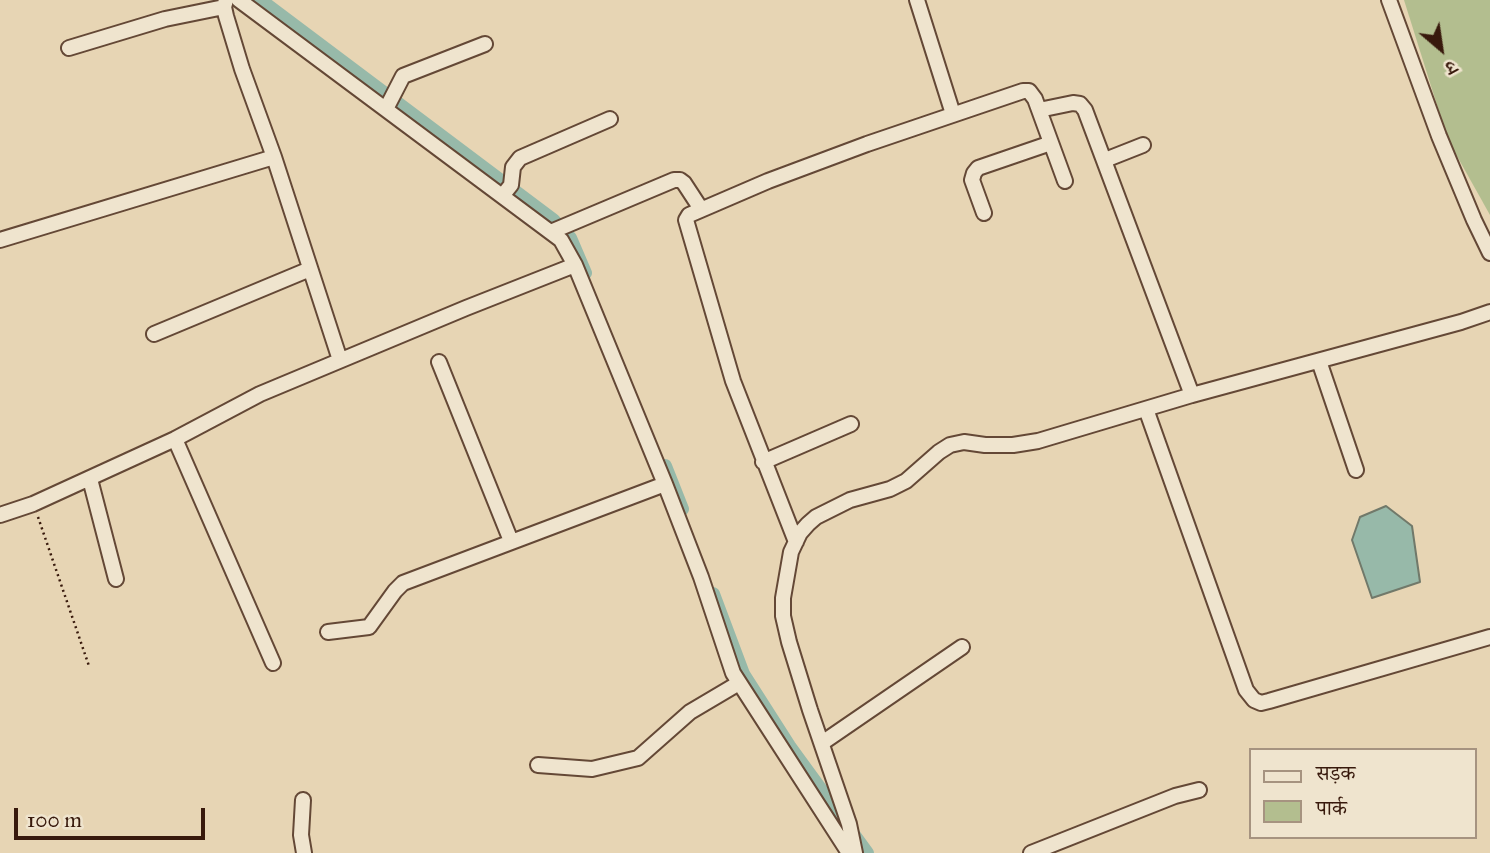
<!DOCTYPE html>
<meta charset="utf-8">
<style>
body{margin:0}
#map{position:relative;width:1490px;height:853px;overflow:hidden;background:#e7d5b4;font-family:"IM FELL Great Primer","Noto Serif Devanagari",serif}
canvas{display:block}
.legend{position:absolute;left:1249px;top:748px;width:228px;height:91px;box-sizing:border-box;background:#efe4ce;border:2px solid #a69380;margin:0;padding:9px 12px;list-style:none;font-size:21px;color:#38190c}
.legend li{display:flex;align-items:center;gap:14px;height:35px}
.legend b{width:35px;border:2px solid #a69380}
.north{position:absolute;left:1406px;top:14px;width:70px;height:70px;-webkit-text-stroke:5px #efe4ce;paint-order:stroke;rotate:151deg;font-size:19px;font-weight:700;line-height:28px;text-align:center;color:#38190c}
.north::after{content:'';display:block;margin:auto;width:24px;height:32px;background:#38190c;clip-path:polygon(50% 0,100% 100%,50% 72%,0 100%)}
.scale{position:absolute;left:14px;top:808px;width:191px;height:32px;box-sizing:border-box;border:4px solid #38190c;border-top:0;padding-left:9px;font-size:21px;line-height:24px;white-space:nowrap;color:#38190c;-webkit-text-stroke:5px #efe4ce;paint-order:stroke}
</style>
<div id="map">
<canvas width="1490" height="853"></canvas>
<ul class="legend">
<li><b style="height:9px;background:#efe4ce"></b>सड़क</li>
<li><b style="height:19px;background:#b3be8f"></b>पार्क</li>
</ul>
<div class="north">उ</div>
<div class="scale">100 m</div>
</div>
<script>
const context = document.querySelector('canvas').getContext('2d');
context.lineJoin = 'round';
function fill(path, color) { context.fillStyle = color; context.fill(path, 'evenodd'); }
const toPath = rows => new Path2D(rows.map(r => 'M' + r).join(''));
function trace(path, color, width, dash) { context.strokeStyle = color; context.lineWidth = width; context.lineCap = dash ? 'butt' : 'round'; context.setLineDash(dash || []); context.stroke(path); }
fill(toPath([
 [1404,0,1490,0,1490,215,1448,140]
]), '#b3be8f');
const water = toPath([
 [1386,506,1412,526,1420,582,1372,598,1352,540,1360,517,1386,506]
]);
fill(water, '#97b9a9');
trace(water, '#71796a', 2);
trace(toPath([
 [260,0,553,220,570,238,585,273],
 [665,466,682,509],
 [713,594,743,674,789,746,867,853]
]), '#97b9a9', 14);
const street = toPath([
 [226,0,224,7,226,16,242,69,274,157,340,360],
 [239,0,561,240,575,265,665,484,701,577,733,673,849,853],
 [917,0,953,114],
 [1389,0,1439,136,1474,220,1490,253],
 [69,48,165,19,224,7],
 [386,109,403,76,485,44],
 [1039,110,1073,103,1080,104,1085,110,1192,395],
 [1105,160,1143,145],
 [503,195,511,185,513,167,520,158,610,119],
 [984,213,972,180,974,173,978,168,1051,143],
 [553,231,674,180,680,180,684,183,701,209],
 [0,240,274,157],
 [154,334,310,269],
 [1319,361,1356,470],
 [439,362,511,541],
 [1146,409,1246,690,1254,700,1261,703,1269,701,1490,637],
 [175,439,273,663],
 [763,462,851,424],
 [90,479,116,579],
 [0,515,33,504,175,439,260,394,466,308,575,265],
 [796,542,733,381,686,220,689,215,768,181,867,144,1023,91,1029,91,1035,99,1065,181],
 [328,632,369,627,395,591,403,583,665,484],
 [822,743,962,647],
 [538,765,592,769,638,758,690,712,739,683],
 [303,800,301,835,304,853],
 [855,853,849,824,810,710,789,642,783,616,783,598,791,552,800,533,808,524,816,517,850,500,890,489,906,481,939,452,950,445,964,442,985,445,1013,445,1038,441,1192,395,1461,322,1490,312],
 [1031,853,1175,796,1199,790]
]);
trace(street, '#644836', 18);
trace(toPath([
 [38,517,89,666]
]), '#38190c', 2.5, [2, 3.5]);
trace(street, '#efe4ce', 14);
</script>
